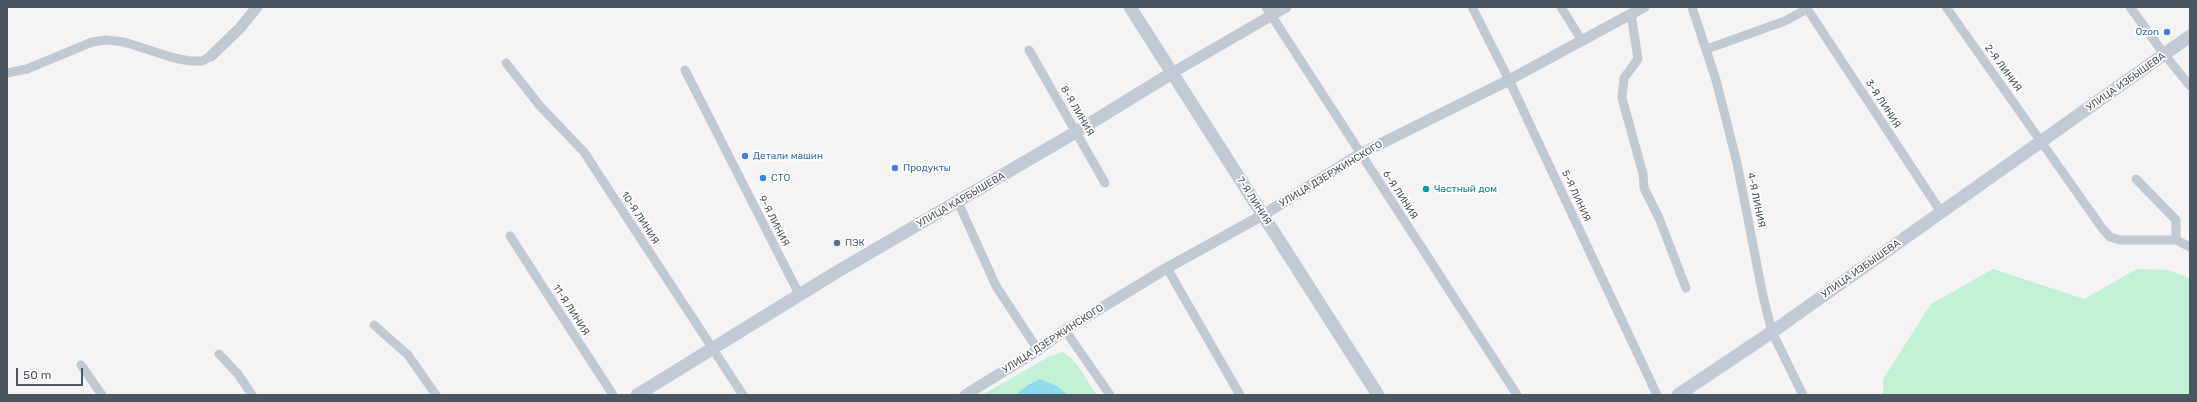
<!DOCTYPE html>
<meta charset="utf-8">
<style>
body{margin:0}
#map{position:relative;width:2197px;height:402px;overflow:hidden;background:#f5f3f3;font-family:Rubik,sans-serif}
canvas{display:block}
.frame{position:absolute;inset:0;border:8px solid #4a5661;pointer-events:none}
.scale{position:absolute;left:16px;top:368px;width:67px;height:18px;box-sizing:border-box;border:2px solid #4a5661;border-top:0;padding-left:5px;font-size:12px;line-height:14px;white-space:nowrap;color:#4a5661;-webkit-text-stroke:3px #fff;paint-order:stroke}
</style>
<div id="map">
<canvas width="2197" height="402"></canvas>
<div class="frame"></div>
<div class="scale">50 m</div>
</div>
<script>
const context = document.querySelector('canvas').getContext('2d');
context.lineJoin = 'round';
function fill(path, color) { context.fillStyle = color; context.fill(path, 'evenodd'); }
const toPath = rows => new Path2D(rows.map(r => 'M' + r).join(''));
function trace(path, color, width, dash) { context.strokeStyle = color; context.lineWidth = width; context.lineCap = dash ? 'butt' : 'round'; context.setLineDash(dash || []); context.stroke(path); }
function label(font, color, halo, rows, align = 'center') {
  context.font = font + ' Rubik,sans-serif'; context.lineWidth = 3.5; context.setLineDash([]); context.textBaseline = 'middle'; context.strokeStyle = halo; context.fillStyle = color; for (const [text, x, y, turn = 0] of rows) {
    context.save(); context.translate(x, y); context.rotate((+turn || 0) * Math.PI / 180); context.textAlign = isNaN(turn) ? turn : align; if (halo) context.strokeText(text, 0, 0); context.fillText(text, 0, 0); context.restore();
  }
}
fill(toPath([
 [1993,269,2084,299,2137,269,2168,270,2190,278,2190,395,1883,395,1883,379,1931,304],
 [1064,352,1076,363,1097,395,1068,395,1028,385,1015,395,982,395,1050,356]
]), '#c3f1d5');
fill(toPath([
 [1040,379,1057,386,1068,395,1015,395,1028,385]
]), '#90daee');
trace(toPath([
 [1266,7,1517,395],
 [1472,7,1509,80,1657,395],
 [1561,7,1582,41],
 [1692,7,1716,80,1737,163,1763,296,1772,332,1803,395],
 [1806,7,1941,212],
 [1946,7,2102,228,2110,237,2120,240,2176,240],
 [2130,7,2164,54,2190,86],
 [1631,14,1638,59,1624,78,1622,98,1643,174,1644,188,1659,218,1686,288],
 [1707,49,1785,21,1807,9],
 [1029,50,1105,183],
 [506,63,540,106,584,152,743,395],
 [685,70,800,296],
 [7,73,27,69,92,42,106,40,124,42,174,58,190,61,202,61,211,56],
 [2136,179,2176,220,2176,240,2190,247],
 [958,202,996,286,1038,350],
 [510,236,613,395],
 [1167,268,1240,395],
 [374,325,408,355,436,395],
 [1065,330,1110,395],
 [219,354,238,374,252,395],
 [81,365,102,395]
]), '#c1cad2', 9);
trace(toPath([
 [211,56,240,28,257,7],
 [1172,73,1286,7],
 [965,395,1038,350,1065,330,1167,268,1263,215,1360,154,1509,80,1644,7]
]), '#c1cad2', 11);
trace(toPath([
 [1130,7,1378,395],
 [637,395,835,273,1076,132,1172,73],
 [1678,395,1772,332,2190,36]
]), '#c1cbd6', 13);
for (const [x, y, r, color] of [
 [2167,32,4,"#3f7fe0"],
 [745,156,4,"#3f7fe0"],
 [895,168,4,"#3f7fe0"],
 [763,178,4,"#3f7fe0"],
 [1426,189,4,"#0f9aa8"],
 [837,243,4,"#5c6f8a"]
]) { const dot = new Path2D(); dot.arc(x, y, r, 0, 2 * Math.PI); context.fillStyle = color; context.fill(dot); trace(dot, '#fff', 1.5); }
label('10px', '#366cbe', '#fff', [
 ["Ozon",2159,32,"right"],
 ["Детали машин",753,156],
 ["Продукты",903,168],
 ["СТО",771,178]
], 'left');
label('10px', '#4a5661', '#fff', [
 ["2-Я ЛИНИЯ",2003,68,54],
 ["УЛИЦА ИЗБЫШЕВА",2126,82,-35],
 ["3-Я ЛИНИЯ",1883,104,57],
 ["8-Я ЛИНИЯ",1077,111,60],
 ["УЛИЦА ДЗЕРЖИНСКОГО",1331,174,-31],
 ["6-Я ЛИНИЯ",1400,195,57],
 ["5-Я ЛИНИЯ",1576,196,65],
 ["УЛИЦА КАРБЫШЕВА",961,200,-30],
 ["4-Я ЛИНИЯ",1756,200,78],
 ["7-Я ЛИНИЯ",1254,201,57],
 ["10-Я ЛИНИЯ",640,218,57],
 ["9-Я ЛИНИЯ",774,221,63],
 ["УЛИЦА ИЗБЫШЕВА",1861,269,-35],
 ["11-Я ЛИНИЯ",571,310,57],
 ["УЛИЦА ДЗЕРЖИНСКОГО",1053,339,-33]
]);
label('10px', '#0d838f', '#fff', [
 ["Частный дом",1434,189]
], 'left');
label('10px', '#4e5e75', '#fff', [
 ["ПЭК",845,243]
], 'left');
</script>
